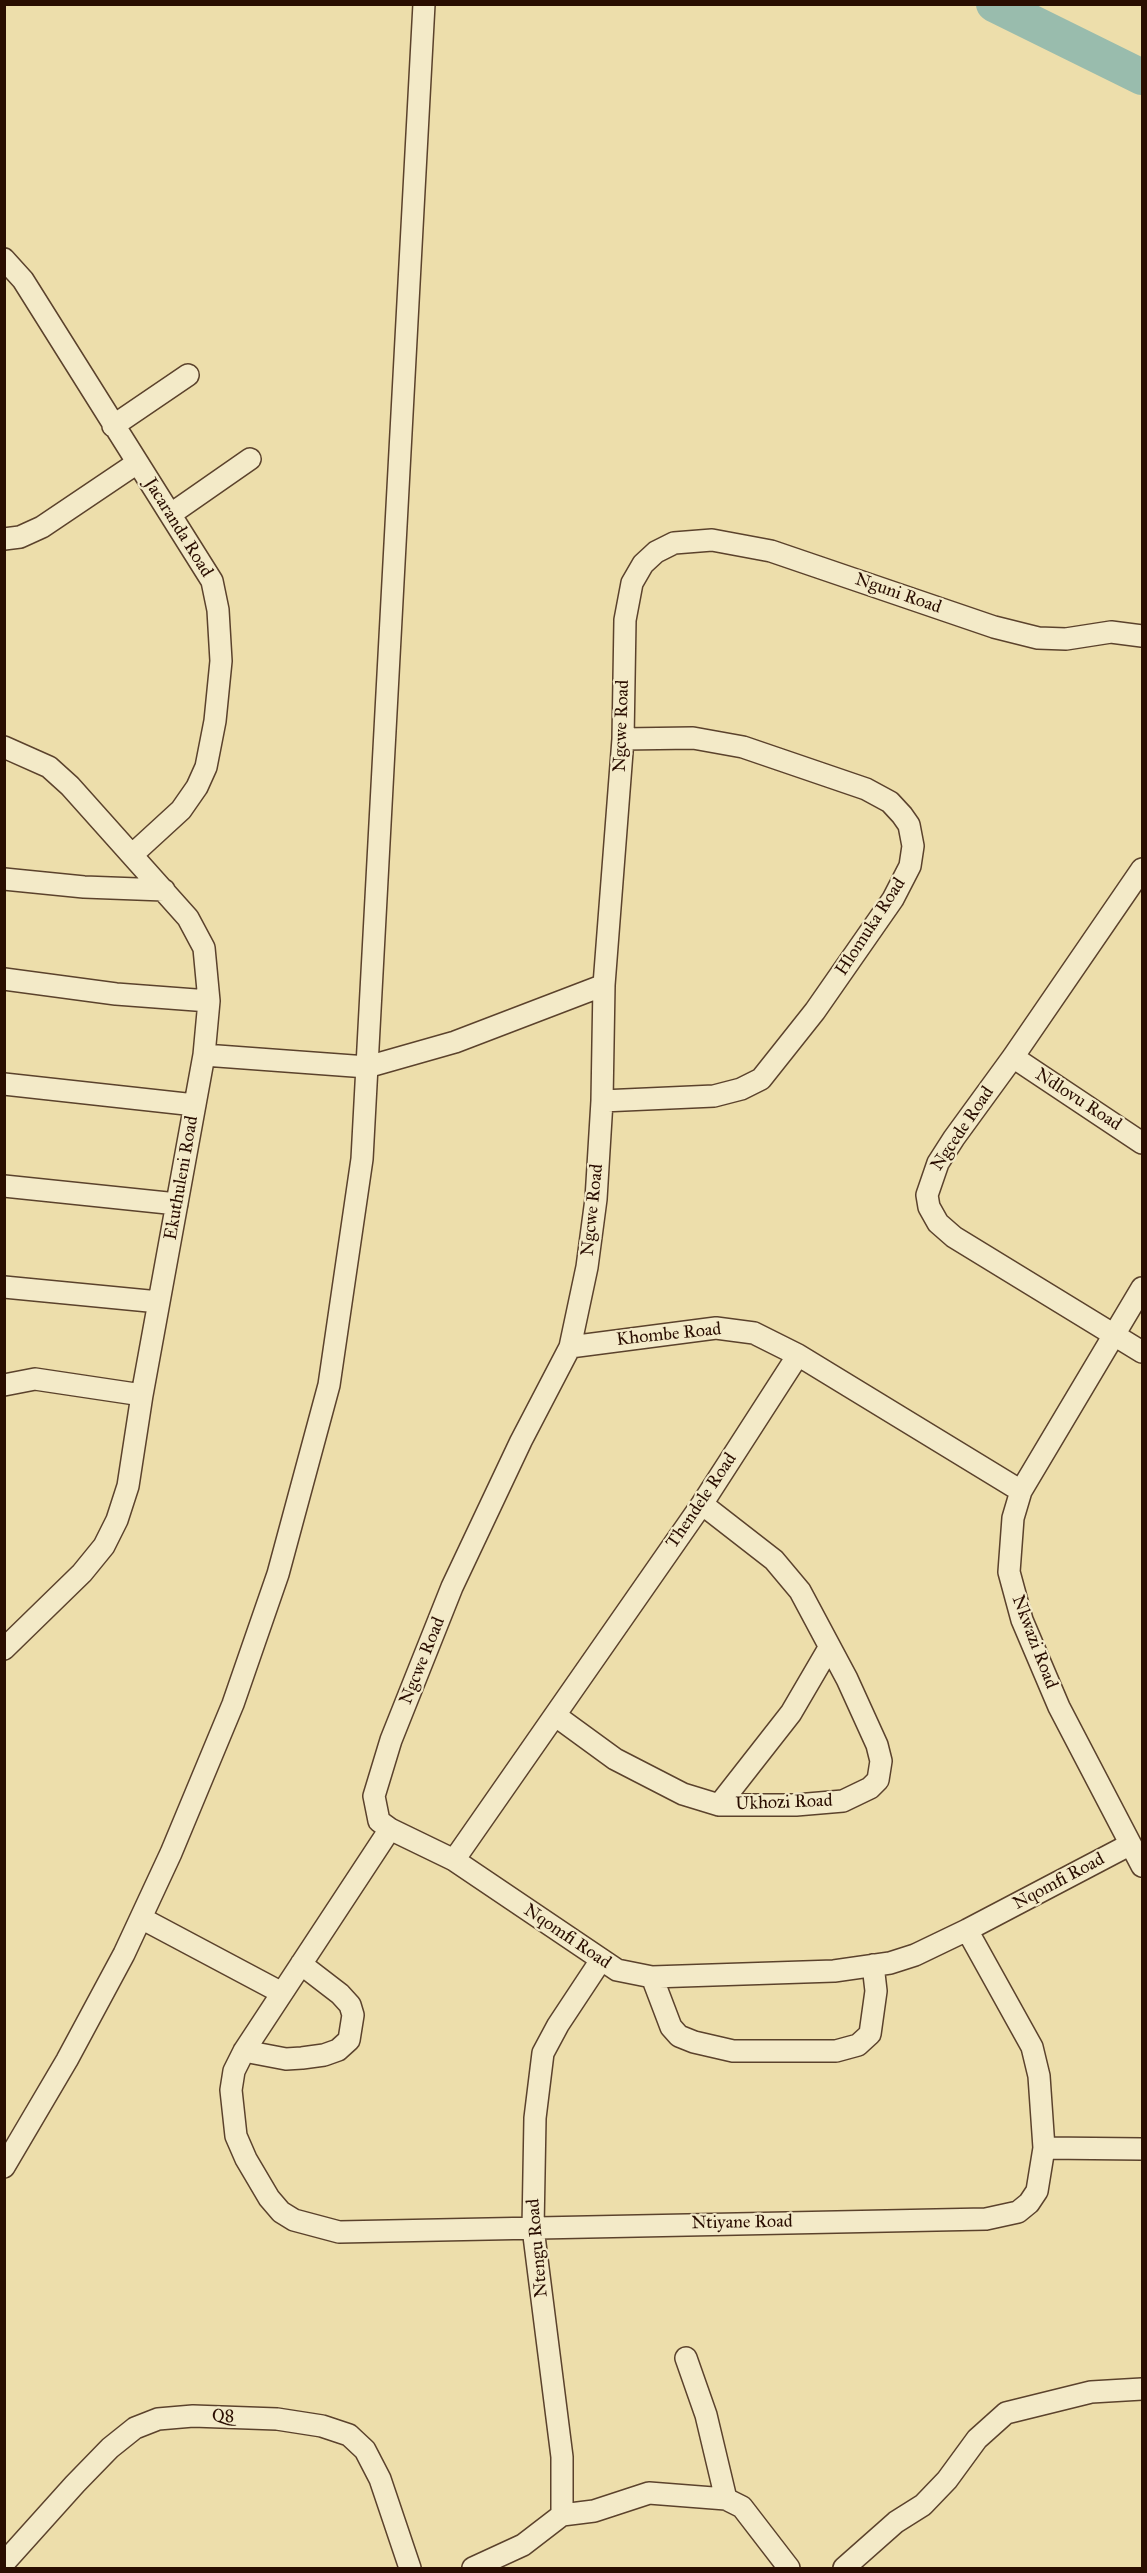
<!DOCTYPE html>
<style>
body{margin:0}
#map{position:relative;width:1147px;height:2573px;overflow:hidden;background:#eddeab;font-family:"IM FELL Great Primer",serif}
canvas{display:block}
.frame{position:absolute;inset:0;border:6px solid #2a0e01;pointer-events:none}
</style>
<div id="map">
<canvas width="1147" height="2573"></canvas>
<div class="frame"></div>
</div>
<script>
const context = document.querySelector('canvas').getContext('2d');
context.lineJoin = 'round';
const toPath = rows => new Path2D(rows.map(r => 'M' + r).join(''));
function trace(path, color, width, dash) { context.strokeStyle = color; context.lineWidth = width; context.lineCap = dash ? 'butt' : 'round'; context.setLineDash(dash || []); context.stroke(path); }
function label(font, color, halo, rows, align = 'center') {
  context.font = font + ' "IM FELL Great Primer",serif'; context.lineWidth = 4.5; context.setLineDash([]); context.textBaseline = 'middle'; context.strokeStyle = halo; context.fillStyle = color; for (const [text, x, y, turn = 0] of rows) {
    context.save(); context.translate(x, y); context.rotate((+turn || 0) * Math.PI / 180); context.textAlign = isNaN(turn) ? turn : align; if (halo) context.strokeText(text, 0, 0); context.fillText(text, 0, 0); context.restore();
  }
}
trace(toPath([
 [994,4,1142,77]
]), '#99bcad', 36);
const minor = toPath([
 [4,259,23,280,212,581,218,610,221,661,215,721,206,767,197,787,181,810,133,854],
 [113,426,188,375],
 [171,514,250,459],
 [4,539,20,537,42,527,137,463],
 [4,747,49,767,70,786,188,918,204,948,209,1001,204,1055,142,1395,128,1486,117,1520,104,1546,82,1573,4,1649],
 [1142,869,1013,1057,954,1138,938,1163,927,1195,929,1207,938,1223,954,1237,1142,1352],
 [4,879,84,887,164,890],
 [4,979,116,994,209,1001],
 [204,1055,367,1067,455,1042,604,985],
 [1013,1057,1142,1143],
 [4,1084,195,1105],
 [602,1101,714,1096,741,1089,761,1079,815,1011,893,899,910,866,913,846,909,825,902,815,890,802,866,789,743,747,693,738,623,739],
 [4,1186,177,1204],
 [4,1287,159,1302],
 [1142,1288,1021,1491,1013,1518,1009,1572,1022,1620,1059,1707,1142,1866],
 [570,1347,716,1328,754,1333,798,1355,1021,1491],
 [4,1385,35,1379,142,1395],
 [556,1716,615,1759,683,1794,719,1805,796,1805,843,1801,870,1788,878,1780,881,1761,877,1745,847,1679,800,1591,774,1560,702,1504],
 [719,1805,791,1713,829,1648],
 [390,1829,244,2051,234,2071,231,2090,236,2136,246,2159,269,2198,281,2212,294,2220,339,2232,986,2219,1018,2212,1029,2203,1037,2191,1044,2148,1039,2076,1032,2047,967,1930],
 [1129,1845,967,1930,915,1955,890,1963,834,1971,652,1977,617,1970,454,1860,390,1829,379,1821,374,1796,391,1740,452,1587,521,1441,570,1347,587,1267,596,1199,602,1101,604,985,623,739,625,620,632,583,643,564,656,552,674,543,712,540,771,551,994,627,1038,638,1066,639,1111,632,1142,636],
 [454,1860,702,1504,798,1355],
 [141,1918,282,1993],
 [652,1977,671,2027,679,2036,694,2042,733,2051,836,2051,858,2045,870,2034,876,1991,873,1965],
 [244,2051,286,2059,302,2058,324,2055,338,2050,349,2040,353,2015,350,2005,340,1994,301,1964],
 [1044,2148,1142,2149],
 [4,2167,67,2060,124,1954,171,1853,233,1704,278,1574,329,1385,362,1159,424,4],
 [686,2358,706,2415,726,2499],
 [562,2515,562,2457,533,2228,535,2118,543,2053,558,2025,601,1960],
 [4,2563,75,2484,110,2448,135,2428,158,2419,193,2416,277,2419,322,2426,349,2435,365,2450,380,2479,410,2568],
 [473,2568,523,2545,562,2515,594,2511,649,2493,726,2499,742,2507,789,2568],
 [844,2568,896,2522,923,2505,947,2480,977,2439,1006,2413,1091,2392,1142,2389]
]);
trace(minor, '#5b422c', 24);
trace(minor, '#f3eac8', 21);
label('18px', '#2a0e01', '#f3eac8', [
 ["Jacaranda Road",178,528,58],
 ["Nguni Road",898,594,19],
 ["Ngcwe Road",622,726,-88],
 ["Hlomuka Road",871,927,-57],
 ["Ndlovu Road",1078,1100,33],
 ["Ngcede Road",963,1129,-56],
 ["Ekuthuleni Road",182,1178,-80],
 ["Ngcwe Road",593,1210,-84],
 ["Khombe Road",669,1335,-6],
 ["Thendele Road",702,1501,-56],
 ["Nkwazi Road",1034,1642,69],
 ["Ngcwe Road",423,1661,-68],
 ["Ukhozi Road",784,1803,-2],
 ["Nqomfi Road",1059,1882,-28],
 ["Nqomfi Road",567,1937,34],
 ["Ntiyane Road",742,2223,-1],
 ["Ntengu Road",538,2248,-95],
 ["Q8",223,2417,2]
]);
</script>
